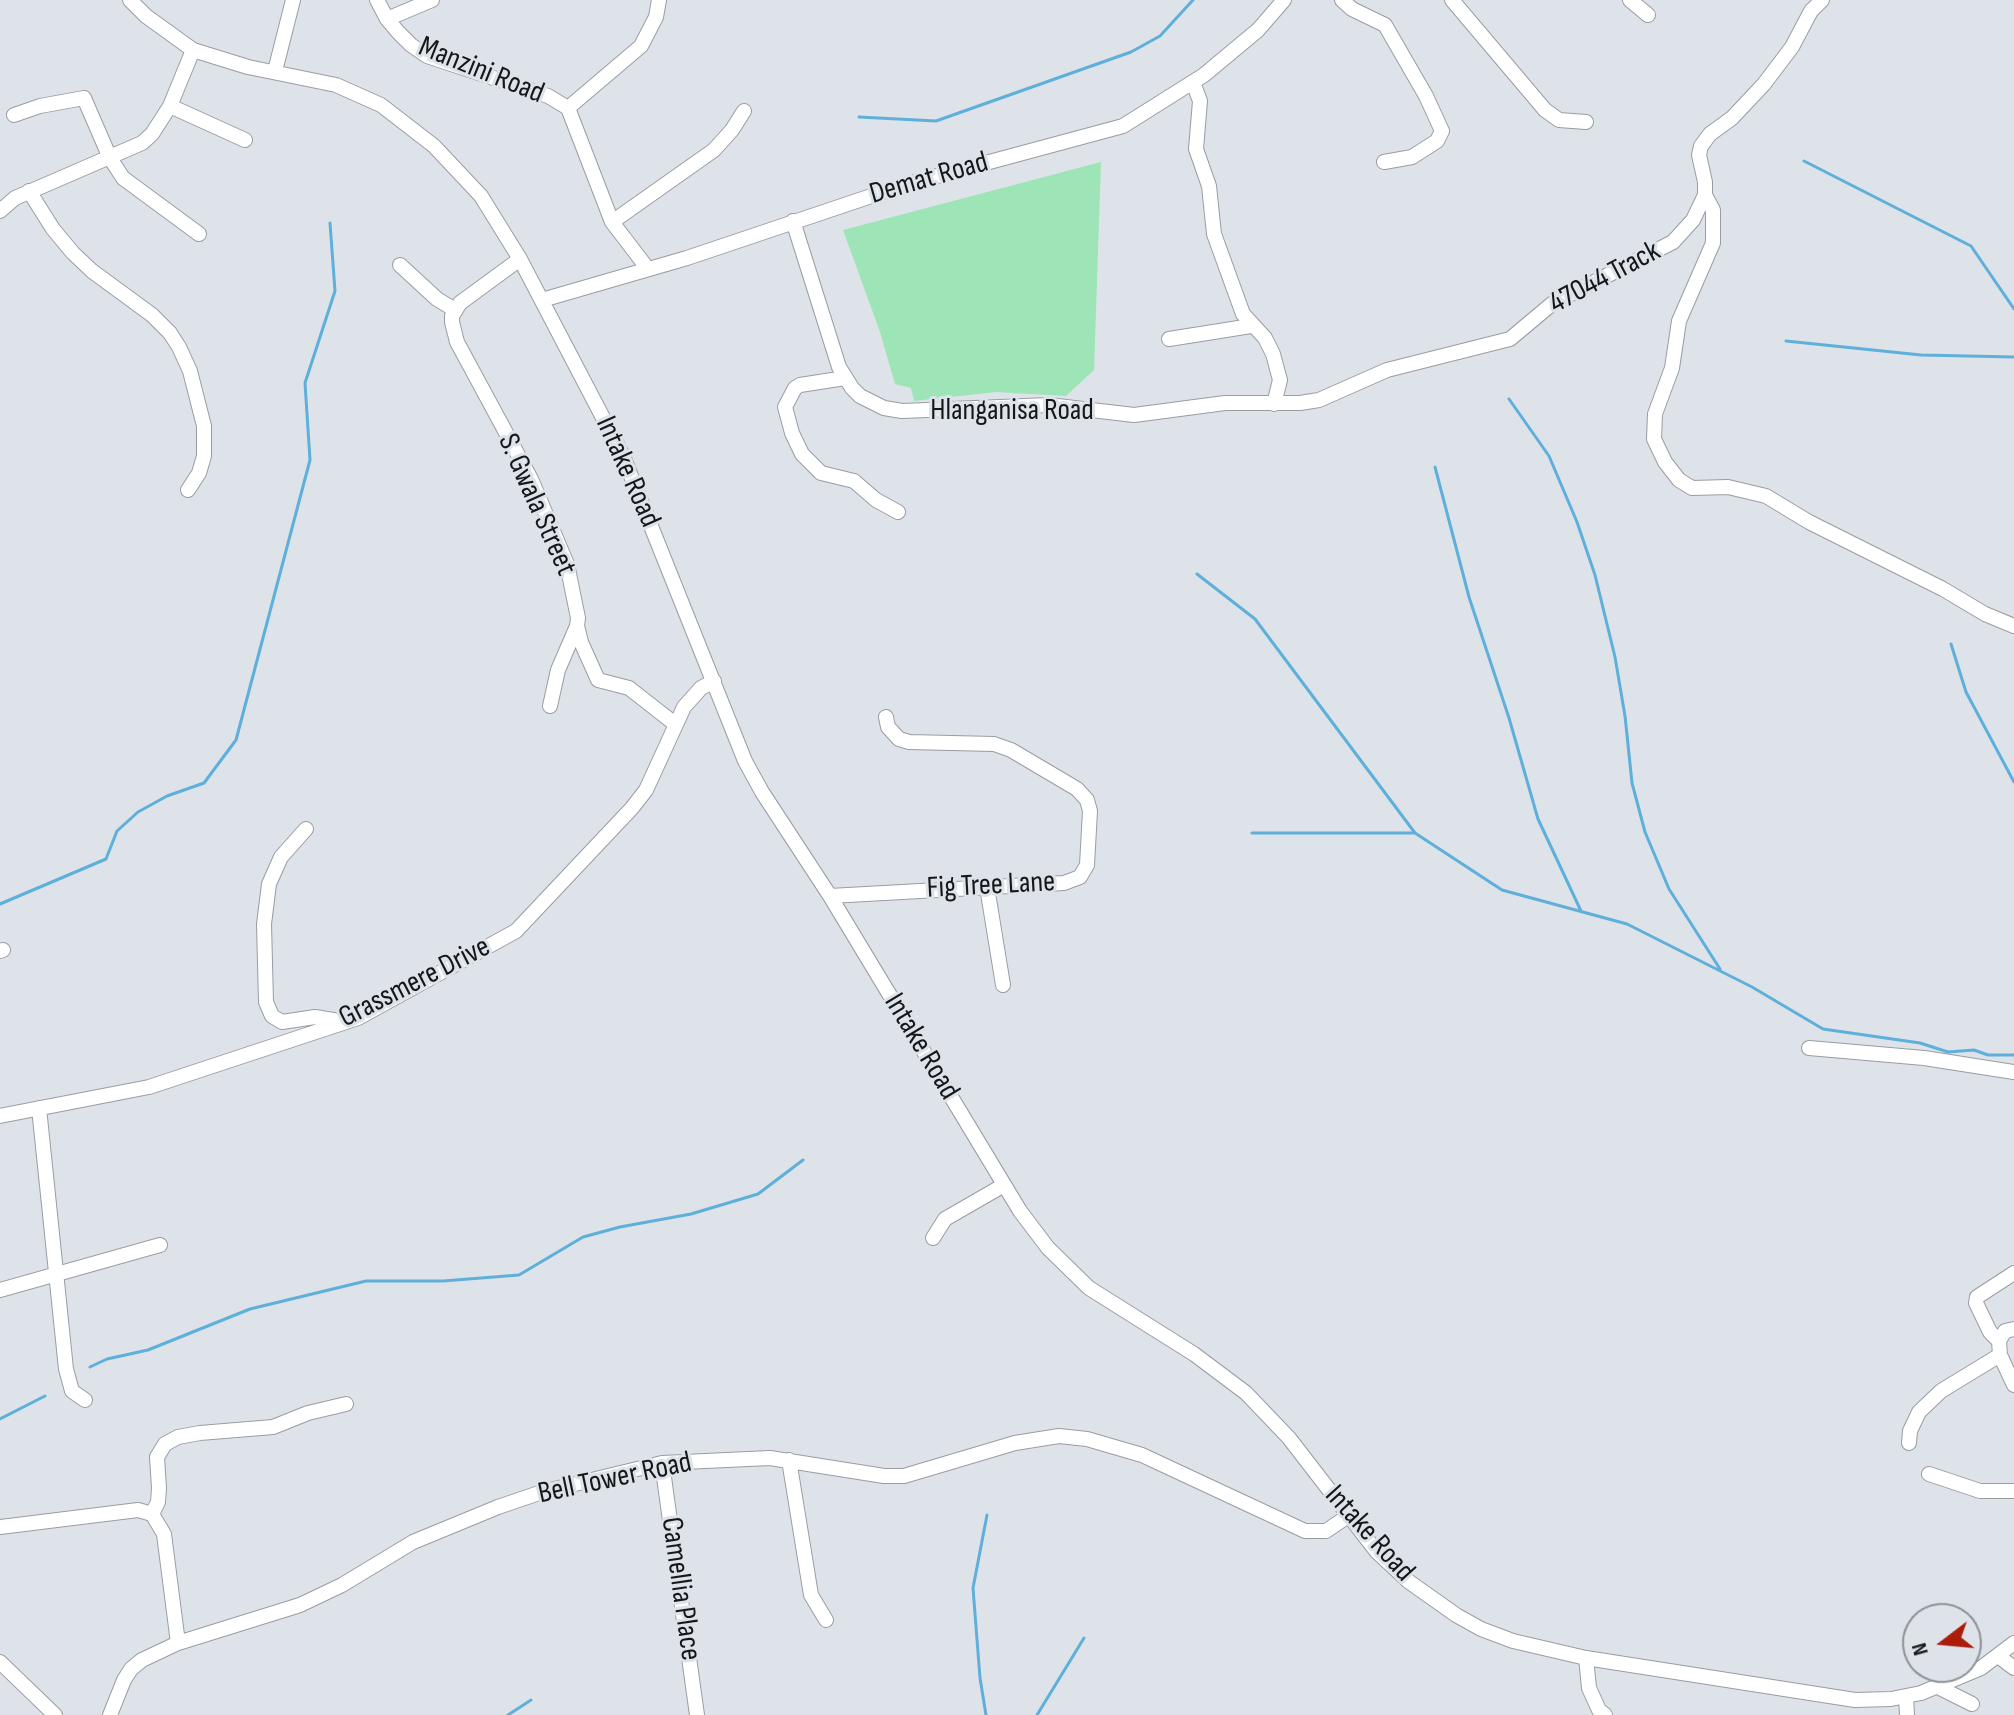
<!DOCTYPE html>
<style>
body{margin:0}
#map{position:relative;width:2014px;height:1715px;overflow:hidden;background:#dee3ea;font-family:"Sofia Sans Condensed",sans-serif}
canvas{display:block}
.north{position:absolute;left:1902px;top:1603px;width:80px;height:80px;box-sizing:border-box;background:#dee3ea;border:2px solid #8e9196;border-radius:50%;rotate:254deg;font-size:22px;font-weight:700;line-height:32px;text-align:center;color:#151719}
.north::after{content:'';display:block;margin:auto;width:28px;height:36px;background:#ac1c0b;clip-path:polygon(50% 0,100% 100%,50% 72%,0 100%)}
</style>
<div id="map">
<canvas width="2014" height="1715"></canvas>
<div class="north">N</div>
</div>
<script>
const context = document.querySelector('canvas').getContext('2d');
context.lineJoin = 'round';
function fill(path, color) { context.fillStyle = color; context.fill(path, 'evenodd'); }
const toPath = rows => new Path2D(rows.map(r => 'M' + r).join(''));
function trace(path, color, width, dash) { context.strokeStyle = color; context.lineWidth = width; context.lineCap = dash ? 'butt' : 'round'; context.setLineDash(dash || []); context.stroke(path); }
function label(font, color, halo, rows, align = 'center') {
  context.font = font + ' "Sofia Sans Condensed",sans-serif'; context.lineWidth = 6; context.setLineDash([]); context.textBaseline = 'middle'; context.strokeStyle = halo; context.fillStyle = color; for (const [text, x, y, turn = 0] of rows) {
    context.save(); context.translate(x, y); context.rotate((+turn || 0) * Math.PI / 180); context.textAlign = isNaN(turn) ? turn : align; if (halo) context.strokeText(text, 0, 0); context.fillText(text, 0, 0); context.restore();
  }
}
fill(toPath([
 [1101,162,1094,370,1066,396,996,392,914,401,911,388,895,384,880,332,843,230]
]), '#9de4b6');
trace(toPath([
 [859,117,936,121,1131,52,1160,36,1193,0],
 [1804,161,1971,246,2014,309],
 [1786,341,1921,355,2014,357],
 [1509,399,1549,456,1577,522,1595,575,1615,657,1625,716,1632,783,1645,832,1669,889,1720,969],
 [1435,467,1469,597,1509,718,1538,819,1581,911],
 [1197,574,1255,619,1415,833,1502,890,1627,924,1752,987,1823,1029,1920,1043,1948,1052,1974,1050,1988,1055,2014,1055],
 [1951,644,1966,692,2014,782],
 [1252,833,1415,833],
 [0,904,106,859,117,831,138,812,167,796,204,783,236,740,310,460,305,383,335,291,330,223],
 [90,1367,107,1359,148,1350,250,1309,366,1281,443,1281,519,1275,583,1237,620,1227,691,1214,758,1194,803,1160],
 [0,1419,45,1396],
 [508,1715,531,1700],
 [986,1715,980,1678,973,1588,987,1515],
 [1037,1715,1084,1638]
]), '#5fafdb', 3);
const minor = toPath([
 [130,0,146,16,193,50,248,67,336,85,381,105,434,146,481,196,520,259,623,456,745,761,762,792,830,896,1020,1211,1048,1248,1089,1288,1194,1354,1246,1393,1289,1438,1377,1552,1408,1581,1456,1615,1481,1629,1513,1641,1586,1658,1855,1700,1891,1699,1921,1693,1981,1668,2014,1643],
 [377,0,387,19,398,32,411,45,427,56,548,96,568,108,612,222,648,269],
 [1342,0,1352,9,1385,25,1426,96,1442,131,1437,141,1412,157,1384,162],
 [1452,0,1545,110,1559,120,1586,122],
 [1630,0,1648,15],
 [387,19,432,0],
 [275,71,293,0],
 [1193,82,1200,101,1196,149,1209,186,1214,234,1243,314,1265,338,1273,354,1280,380,1274,404],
 [170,106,245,140],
 [568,108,641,46,656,17,659,0],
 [14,115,40,106,84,98,110,158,123,178,199,234],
 [29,191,53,229,73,253,92,271,152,315,170,333,179,347,190,371,204,426,204,456,199,473,188,490],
 [1705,195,1713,210,1713,243,1679,321,1672,368,1655,414,1654,439,1665,462,1679,480,1692,488,1728,487,1766,496,1809,522,1943,589,1985,614,2014,626],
 [0,211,15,198,142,143,152,134,170,106,193,50],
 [793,221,839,367,852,388,860,396,884,408,902,411,1049,405,1134,415,1225,403,1300,403,1319,400,1387,370,1510,339,1553,303,1673,242,1693,220,1705,195,1705,182,1699,155,1701,146,1710,134,1732,118,1764,84,1792,47,1811,11,1822,0],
 [612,222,714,150,732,130,744,111],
 [520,259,460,303,452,316,452,322,457,342,531,479,567,564,578,618,577,626,558,670,550,706],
 [400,265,437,299,455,310],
 [542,300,687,258,904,185,1123,126,1204,75,1258,30,1284,0],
 [1169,339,1251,326],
 [845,378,800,385,795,388,785,407,792,433,802,454,821,473,854,481,876,500,898,512],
 [577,626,581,642,598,680,629,688,675,724],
 [306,829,281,857,269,884,264,924,266,1002,272,1016,282,1022,315,1017,345,1022],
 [987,887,1003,985],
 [830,896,1064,883,1080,877,1087,865,1090,811,1087,800,1077,789,1011,750,994,744,909,742,899,739,888,727,886,717],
 [0,951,3,950],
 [1809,1048,1924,1058,2014,1072],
 [39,1108,66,1369,72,1391,85,1400],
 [0,1116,149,1087,358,1018,516,931,632,808,646,790,684,707,701,688,714,681],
 [933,1238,945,1219,1004,1185],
 [2014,1273,1977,1297,1976,1303,1990,1332,1999,1341,2000,1355,2014,1385],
 [0,1290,160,1245],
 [1999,1341,2005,1331,2014,1329],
 [1909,1443,1910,1431,1919,1412,1941,1391,2000,1355],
 [789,1460,811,1595,826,1620],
 [662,1463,697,1715],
 [1929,1474,1980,1491,2014,1491],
 [152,1514,158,1502,159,1488,157,1457,165,1444,178,1437,200,1433,273,1427,308,1413,346,1404],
 [0,1527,138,1510,152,1514,164,1534,178,1643],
 [1998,1656,2014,1668],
 [1586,1658,1589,1688,1599,1710,1605,1715],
 [0,1662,55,1715],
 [1938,1687,1972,1704],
 [1906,1696,1907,1715],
 [110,1715,124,1680,131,1669,142,1660,178,1643,300,1605,342,1585,413,1542,498,1507,542,1492,662,1463,770,1458,884,1476,904,1476,1015,1443,1059,1436,1087,1439,1142,1455,1305,1531,1326,1531,1348,1516]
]);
trace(minor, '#989da3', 16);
trace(minor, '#fff', 14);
label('30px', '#151719', '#dee3ea', [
 ["Manzini Road",481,71,22],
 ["Demat Road",929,179,-16],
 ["47044 Track",1605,278,-28],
 ["Hlanganisa Road",1012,411],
 ["Intake Road",627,472,66],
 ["S. Gwala Street",536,505,66],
 ["Fig Tree Lane",991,886,-3],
 ["Grassmere Drive",415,983,-27],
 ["Intake Road",921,1047,59],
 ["Bell Tower Road",615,1479,-12],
 ["Intake Road",1369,1534,48],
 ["Camellia Place",680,1589,82]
]);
</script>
